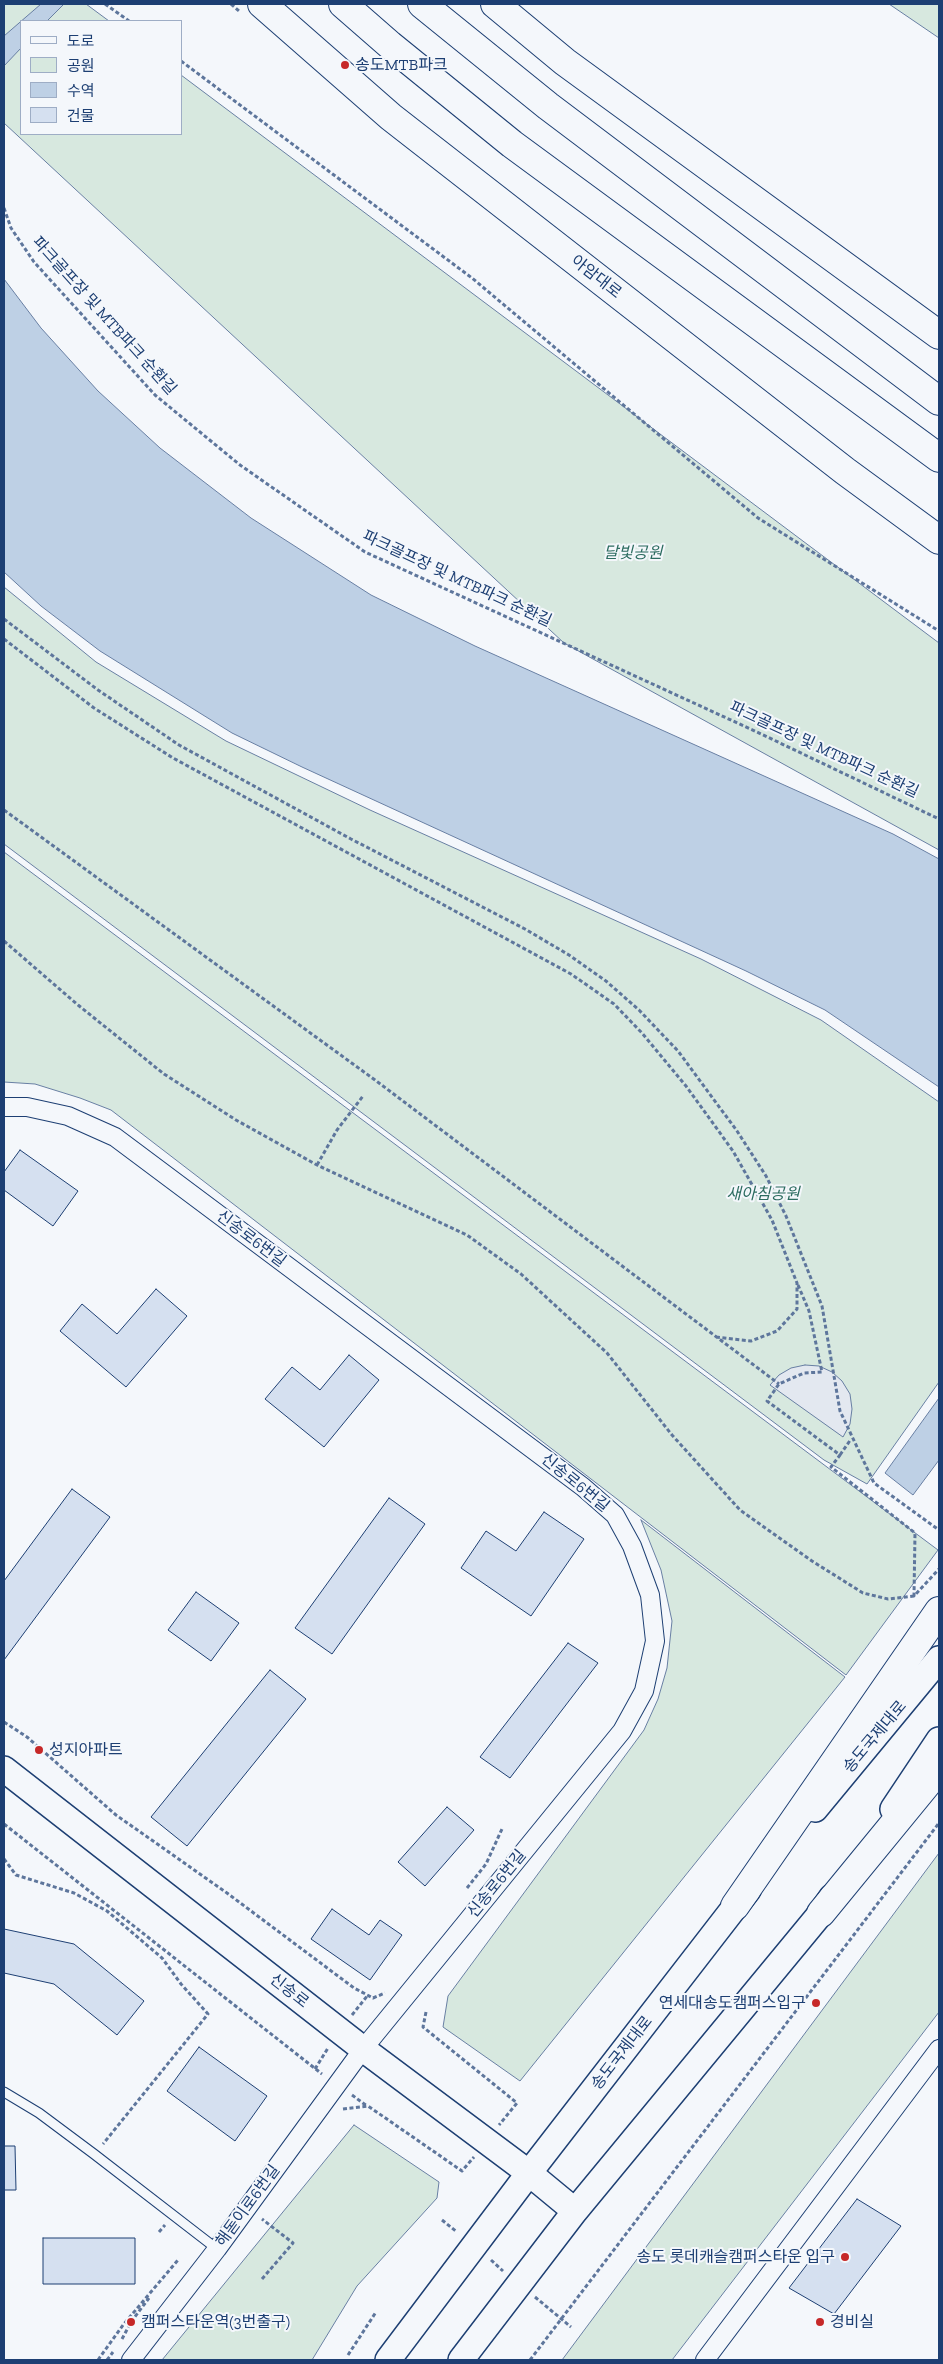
<!DOCTYPE html>
<meta charset="utf-8">
<style>
body{margin:0}
#map{position:relative;width:943px;height:2364px;overflow:hidden;background:#f4f7fb;font-family:"Zilla Slab","Noto Sans KR",serif}
canvas{display:block}
.frame{position:absolute;inset:0;border:5px solid #1d3f73;pointer-events:none}
.legend{position:absolute;left:20px;top:20px;width:162px;height:115px;box-sizing:border-box;background:#f4f7fb;border:1px solid #9eadc5;margin:0;padding:6px 9px;list-style:none;font-size:15px;color:#1d3f73}
.legend li{display:flex;align-items:center;gap:10px;height:25px}
.legend b{width:25px;border:1px solid #9eadc5}
</style>
<div id="map">
<canvas width="943" height="2364"></canvas>
<div class="frame"></div>
<ul class="legend">
<li><b style="height:6px;background:#f4f7fb"></b>도로</li>
<li><b style="height:14px;background:#d7e8df"></b>공원</li>
<li><b style="height:14px;background:#bed0e5"></b>수역</li>
<li><b style="height:14px;background:#d5e0f0"></b>건물</li>
</ul>
</div>
<script>
const context = document.querySelector('canvas').getContext('2d');
context.lineJoin = 'round';
function fill(path, color) { context.fillStyle = color; context.fill(path, 'evenodd'); }
const toPath = rows => new Path2D(rows.map(r => 'M' + r).join(''));
function trace(path, color, width, dash) { context.strokeStyle = color; context.lineWidth = width; context.lineCap = dash ? 'butt' : 'round'; context.setLineDash(dash || []); context.stroke(path); }
function label(font, color, halo, rows, align = 'center') {
  context.font = font + ' "Zilla Slab","Noto Sans KR",serif'; context.lineWidth = 4; context.setLineDash([]); context.textBaseline = 'middle'; context.strokeStyle = halo; context.fillStyle = color; for (const [text, x, y, turn = 0] of rows) {
    context.save(); context.translate(x, y); context.rotate((+turn || 0) * Math.PI / 180); context.textAlign = isNaN(turn) ? turn : align; if (halo) context.strokeText(text, 0, 0); context.fillText(text, 0, 0); context.restore();
  }
}
const green = toPath([
 [4,4,86,4,109,21,21,21,21,134,181,134,181,75,939,643,939,850,564,643,4,123,4,4],
 [889,4,939,4,939,38,889,4],
 [4,587,96,662,226,741,370,810,701,959,821,1020,939,1102,939,1382,867,1484,824,1460,4,844,4,587],
 [4,852,938,1550,846,1675,111,1110,80,1098,35,1084,4,1082,4,852],
 [641,1520,845,1677,520,2081,443,2027,448,1996,644,1730,658,1699,667,1668,672,1621,661,1570,641,1520],
 [939,1853,939,2012,672,2360,562,2360,939,1853],
 [354,2125,439,2182,437,2198,357,2286,312,2360,162,2360,354,2125]
]);
fill(green, '#d7e8df');
trace(green, '#687fa3', 1);
const parking = toPath([
 [805,1365,819,1366,832,1372,842,1381,850,1394,852,1409,850,1424,843,1437,770,1385,779,1375,791,1368,805,1365]
]);
fill(parking, '#e3e8f0');
trace(parking, '#687fa3', 1);
const water = toPath([
 [41,4,64,4,47,21,21,21,21,48,4,66,4,36,41,4],
 [4,279,41,328,98,391,160,448,251,518,371,595,475,646,893,834,939,859,939,1087,825,1010,746,971,302,767,232,733,100,651,41,606,4,572,4,279],
 [939,1398,939,1460,913,1495,885,1473,939,1398]
]);
fill(water, '#bed0e5');
trace(water, '#687fa3', 1);
const building = toPath([
 [20,1150,78,1191,53,1226,4,1190,4,1172,20,1150],
 [156,1289,187,1316,126,1387,60,1331,82,1304,117,1334,156,1289],
 [349,1355,379,1380,324,1447,265,1399,292,1367,320,1390,349,1355],
 [72,1489,110,1517,4,1660,4,1581,72,1489],
 [389,1498,425,1524,332,1654,295,1628,389,1498],
 [544,1512,584,1539,531,1616,461,1568,486,1531,516,1551,544,1512],
 [196,1592,239,1623,211,1661,168,1630,196,1592],
 [568,1643,598,1663,510,1778,480,1757,568,1643],
 [270,1670,306,1699,187,1846,151,1817,270,1670],
 [447,1807,474,1830,425,1886,398,1862,447,1807],
 [332,1909,369,1935,380,1920,402,1935,370,1980,311,1939,332,1909],
 [4,1929,74,1944,144,2001,117,2035,54,1984,4,1973,4,1929],
 [199,2047,267,2096,235,2141,167,2091,199,2047],
 [4,2146,15,2146,16,2190,4,2190,4,2146],
 [857,2199,901,2226,834,2314,789,2288,857,2199],
 [43,2238,135,2238,135,2284,43,2284,43,2238]
]);
fill(building, '#d5e0f0');
trace(building, '#1d3f73', 1);
const lane = toPath([
 [4,2092,39,2113,94,2154,217,2249]
]);
const street = toPath([
 [4,1107,27,1107,68,1116,115,1137,583,1487,615,1515,632,1546,650,1595,655,1641,644,1691,622,1731,363,2049,217,2249,131,2360],
 [705,2360,939,2049]
]);
const secondary = toPath([
 [4,1769,363,2049,529,2173,575,2211],
 [815,1809,939,1659],
 [893,1809,939,1740],
 [388,2360,529,2173,748,1890],
 [461,2360,575,2211,821,1913,832,1897]
]);
const primary = toPath([
 [262,4,391,117,845,471,939,540],
 [495,4,565,62,939,335],
 [735,1906,939,1611],
 [821,1913,939,1769]
]);
const highway = toPath([
 [343,4,390,45,512,144,939,458],
 [422,4,548,106,939,401]
]);
trace(lane, '#1d3f73', 11);
trace(street, '#1d3f73', 20);
trace(secondary, '#1d3f73', 28);
trace(primary, '#1d3f73', 30);
trace(highway, '#1d3f73', 30);
trace(toPath([
 [105,4,129,21],
 [231,4,239,11],
 [181,61,472,278,758,518,939,631],
 [4,208,11,228,34,262,155,395,240,465,365,552,757,732,939,819],
 [4,619,98,690,179,745,351,839,525,929,569,955,606,981,639,1010,678,1051,737,1131,766,1176,786,1216,822,1306,840,1411,874,1483,939,1530],
 [4,639,94,708,173,758,571,974,614,1004,642,1033,686,1086,733,1151,772,1220,797,1283,797,1309,777,1331,751,1341,716,1337],
 [4,810,375,1080,779,1384],
 [4,941,78,1005,164,1074,236,1120,317,1165,467,1235,521,1274,607,1353,672,1435,740,1510,812,1561,863,1593,888,1599,914,1596],
 [317,1165,337,1130,363,1096],
 [798,1285,809,1311,822,1372,804,1373,779,1384,767,1401,840,1455,831,1467,915,1533,914,1596,939,1569],
 [840,1455,851,1439],
 [4,1722,27,1737,116,1815,227,1893,354,1988,373,1998,385,1993],
 [4,1824,322,2074],
 [4,1859,16,1875,74,1893,107,1911,162,1958,181,1984,208,2014,103,2144],
 [467,1888,486,1864,502,1829],
 [426,2012,423,2027,517,2103,499,2125],
 [352,2015,368,1995],
 [315,2069,328,2048],
 [352,2095,367,2106],
 [343,2109,368,2106,462,2171,474,2157],
 [442,2220,457,2232],
 [159,2232,165,2225],
 [491,2260,503,2271],
 [262,2279,293,2243,262,2219],
 [535,2297,571,2327],
 [122,2339,131,2322,149,2298],
 [348,2355,376,2312],
 [98,2360,123,2325,178,2260],
 [107,2360,113,2352],
 [530,2360,939,1823]
]), '#5e769c', 3, [4, 2.5]);
trace(lane, '#f4f7fb', 9);
trace(street, '#f4f7fb', 18);
trace(secondary, '#f4f7fb', 25);
trace(primary, '#f4f7fb', 28);
trace(highway, '#f4f7fb', 28);
for (const [x, y, r, color] of [
 [345,65,5,"#c62828"],
 [39,1750,5,"#c62828"],
 [816,2003,5,"#c62828"],
 [845,2257,5,"#c62828"],
 [131,2322,5,"#c62828"],
 [820,2322,5,"#c62828"]
]) { const dot = new Path2D(); dot.arc(x, y, r, 0, 2 * Math.PI); context.fillStyle = color; context.fill(dot); trace(dot, '#f4f7fb', 2); }
label('16px', '#1d3f73', '#f4f7fb', [
 ["송도MTB파크",355,65],
 ["성지아파트",49,1750],
 ["연세대송도캠퍼스입구",806,2003,"right"],
 ["송도 롯데캐슬캠퍼스타운 입구",835,2257,"right"],
 ["캠퍼스타운역(3번출구)",141,2322],
 ["경비실",830,2322]
], 'left');
label('16px', '#1d3f73', '#f4f7fb', [
 ["아암대로",596,277,38],
 ["파크골프장 및 MTB파크 순환길",104,316,48],
 ["파크골프장 및 MTB파크 순환길",457,579,25],
 ["파크골프장 및 MTB파크 순환길",824,750,25],
 ["신송로6번길",251,1239,37],
 ["신송로6번길",575,1483,39],
 ["송도국제대로",875,1737,-50],
 ["신송로6번길",497,1884,-51],
 ["신송로",289,1991,38],
 ["송도국제대로",622,2053,-52],
 ["해돋이로6번길",248,2206,-54]
]);
label('italic 16px', '#2c6c60', '#f4f7fb', [
 ["달빛공원",633,553],
 ["새아침공원",763,1194]
]);
</script>
